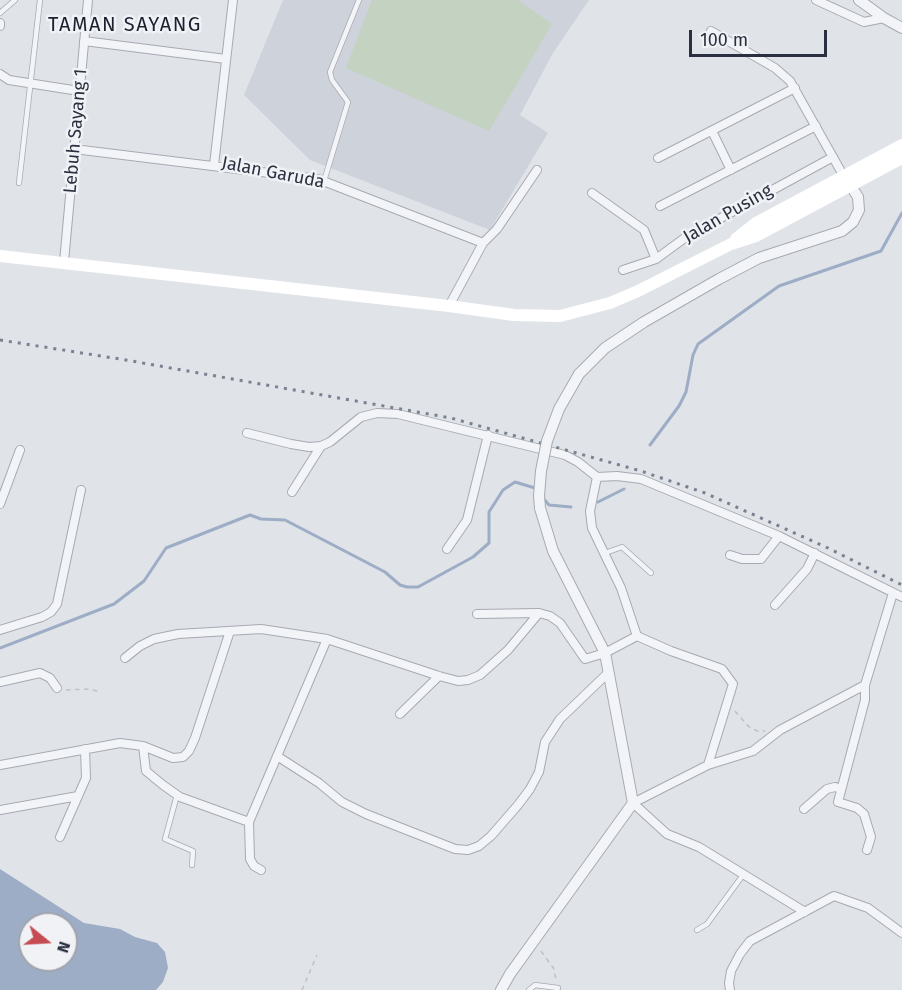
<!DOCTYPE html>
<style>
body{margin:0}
#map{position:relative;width:902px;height:990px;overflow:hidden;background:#e0e3e8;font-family:"Fira Sans",sans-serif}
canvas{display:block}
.north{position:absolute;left:18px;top:912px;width:60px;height:60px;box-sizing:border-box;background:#f0f2f6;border:2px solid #a1a4ad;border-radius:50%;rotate:108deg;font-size:16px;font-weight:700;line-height:24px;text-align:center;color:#2a303f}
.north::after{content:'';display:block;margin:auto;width:21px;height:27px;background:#c64c54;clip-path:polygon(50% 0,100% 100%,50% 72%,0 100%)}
.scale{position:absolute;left:689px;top:30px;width:138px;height:27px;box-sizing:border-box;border:3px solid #2a303f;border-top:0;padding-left:8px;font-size:18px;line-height:21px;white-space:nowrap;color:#2a303f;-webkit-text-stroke:4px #f0f2f6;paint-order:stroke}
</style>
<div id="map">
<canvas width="902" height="990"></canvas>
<div class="north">N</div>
<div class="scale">100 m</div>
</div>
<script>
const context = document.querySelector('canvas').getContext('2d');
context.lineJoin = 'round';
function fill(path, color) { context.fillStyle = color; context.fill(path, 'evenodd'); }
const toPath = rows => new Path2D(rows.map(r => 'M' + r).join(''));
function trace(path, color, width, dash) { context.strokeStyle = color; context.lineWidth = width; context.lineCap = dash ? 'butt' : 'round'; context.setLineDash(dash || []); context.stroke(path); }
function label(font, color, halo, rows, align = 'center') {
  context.font = font + ' "Fira Sans",sans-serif'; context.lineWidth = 5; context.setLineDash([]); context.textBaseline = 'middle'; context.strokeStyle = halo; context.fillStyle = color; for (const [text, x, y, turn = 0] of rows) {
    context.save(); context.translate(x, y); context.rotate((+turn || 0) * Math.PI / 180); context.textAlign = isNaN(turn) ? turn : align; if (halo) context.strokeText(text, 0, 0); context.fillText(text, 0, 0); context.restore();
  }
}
fill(toPath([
 [283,0,589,0,553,53,520,115,548,133,490,230,310,160,244,95]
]), '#ced2da');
fill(toPath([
 [372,0,518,0,552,24,489,131,346,68]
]), '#c4d2c2');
fill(toPath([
 [0,869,84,923,120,929,135,937,157,943,165,952,168,968,163,982,156,990,0,990],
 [30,924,66,924,66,960,30,960]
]), '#9dadc6');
trace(toPath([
 [650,445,679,406,686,392,693,355,698,344,779,286,881,251,902,213],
 [543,498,549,505,571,507],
 [598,502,624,489],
 [0,648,114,604,144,581,166,548,250,515,261,519,285,520,385,572,400,585,407,587,418,587,473,557,489,543,489,512,503,490,515,482,535,488]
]), '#9dadc6', 3);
const service = toPath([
 [0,13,15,0],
 [324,181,348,102,332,80,330,72,359,0],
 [19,183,40,0],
 [605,553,622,547,651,573],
 [177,795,165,839,193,851,192,865],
 [697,930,707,924,743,875],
 [529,990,535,985,558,988]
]);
const minor = toPath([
 [816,0,864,22,884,18],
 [0,26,0,23],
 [711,31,775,68,790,81,843,175],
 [84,41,226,59],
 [0,74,9,80,79,91],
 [712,131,731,170],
 [74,149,318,179,483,243],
 [658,158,795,88],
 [214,165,233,0],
 [592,193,644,230,656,259],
 [660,206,816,126],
 [64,262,88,0],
 [623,270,656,259,686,237,833,157],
 [449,306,483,243,497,229,537,170],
 [247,433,291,444,309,447,321,446,330,442,361,417,377,413,398,414,565,455,578,462,597,477],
 [292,492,321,446],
 [0,504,20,450],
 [447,549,467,520,488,435],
 [730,555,742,559,761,559,779,536],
 [775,605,807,569,815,553],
 [477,614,539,613],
 [0,630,42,617,51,612,57,604,81,490],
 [637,636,671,651,722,669,733,684,708,765],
 [125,658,140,646,154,639,178,634,261,629,327,639,439,676,458,681,468,680,480,675,508,650,539,613,550,616,560,623,585,659,605,653,637,636,621,588,592,528,590,511,597,477,617,476,641,479,779,536,902,597],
 [0,682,40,673,50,678,57,688],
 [400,714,439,676],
 [143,746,146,771,163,785,180,797,249,822],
 [277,756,319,783,342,802,366,814,455,849,468,850,479,846,491,836,518,805,530,789,539,772,545,742,560,719,609,672],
 [0,765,120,743,143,746,173,758,183,757,189,751,195,738,230,631],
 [804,809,827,789,835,787,841,789],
 [0,810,78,796],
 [60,837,86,778,85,749],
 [867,850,871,837,864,814,857,808,838,802,865,700,865,685,893,593],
 [261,870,254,866,250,859,249,822,327,639],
 [805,912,699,847,667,834,633,803,708,765,753,751,780,730,865,685],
 [730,990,729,983,731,971,740,954,750,941,834,896,868,908,902,933]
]);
const tertiary = toPath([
 [859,0,884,18,902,28],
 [579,374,605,348,644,322,719,279,759,258,842,231,853,222,859,210,858,197,847,180],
 [501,990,510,974,633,803,605,653,553,551,540,508]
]);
trace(service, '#a6aab2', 6);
trace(minor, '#a6aab2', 10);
trace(tertiary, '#a6aab2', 12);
trace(toPath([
 [66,690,89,689,101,692],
 [735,711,748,726,757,731,765,731],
 [541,951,554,969,556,980],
 [302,990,317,955]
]), '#bfc1c7', 1.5, [4.5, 4.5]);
trace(service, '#f3f4f7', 4.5);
trace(minor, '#f3f4f7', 8);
trace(tertiary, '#f3f4f7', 10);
trace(toPath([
 [736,239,756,223,902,145],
 [0,256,449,306,514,315,560,316,610,303,638,291,731,244,756,236,902,158]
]), '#fff', 12);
trace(toPath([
 [0,340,126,360,451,418,641,471,705,493,828,548,902,585]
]), '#7a8191', 3, [3, 6]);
const tertiaryBridge = toPath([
 [540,508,539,496,541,471,547,441,559,409,579,374]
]);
trace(tertiaryBridge, '#a6aab2', 12, []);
trace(tertiaryBridge, '#f3f4f7', 10);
label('18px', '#2a303f', '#f0f2f6', [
 ["Lebuh Sayang 1",76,131,-85],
 ["Jalan Garuda",273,173,11],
 ["Jalan Pusing",728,214,-30]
]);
context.letterSpacing = '1.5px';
label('20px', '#1c2130', '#f0f2f6', [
 ["TAMAN SAYANG",125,25]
]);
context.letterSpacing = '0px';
</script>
